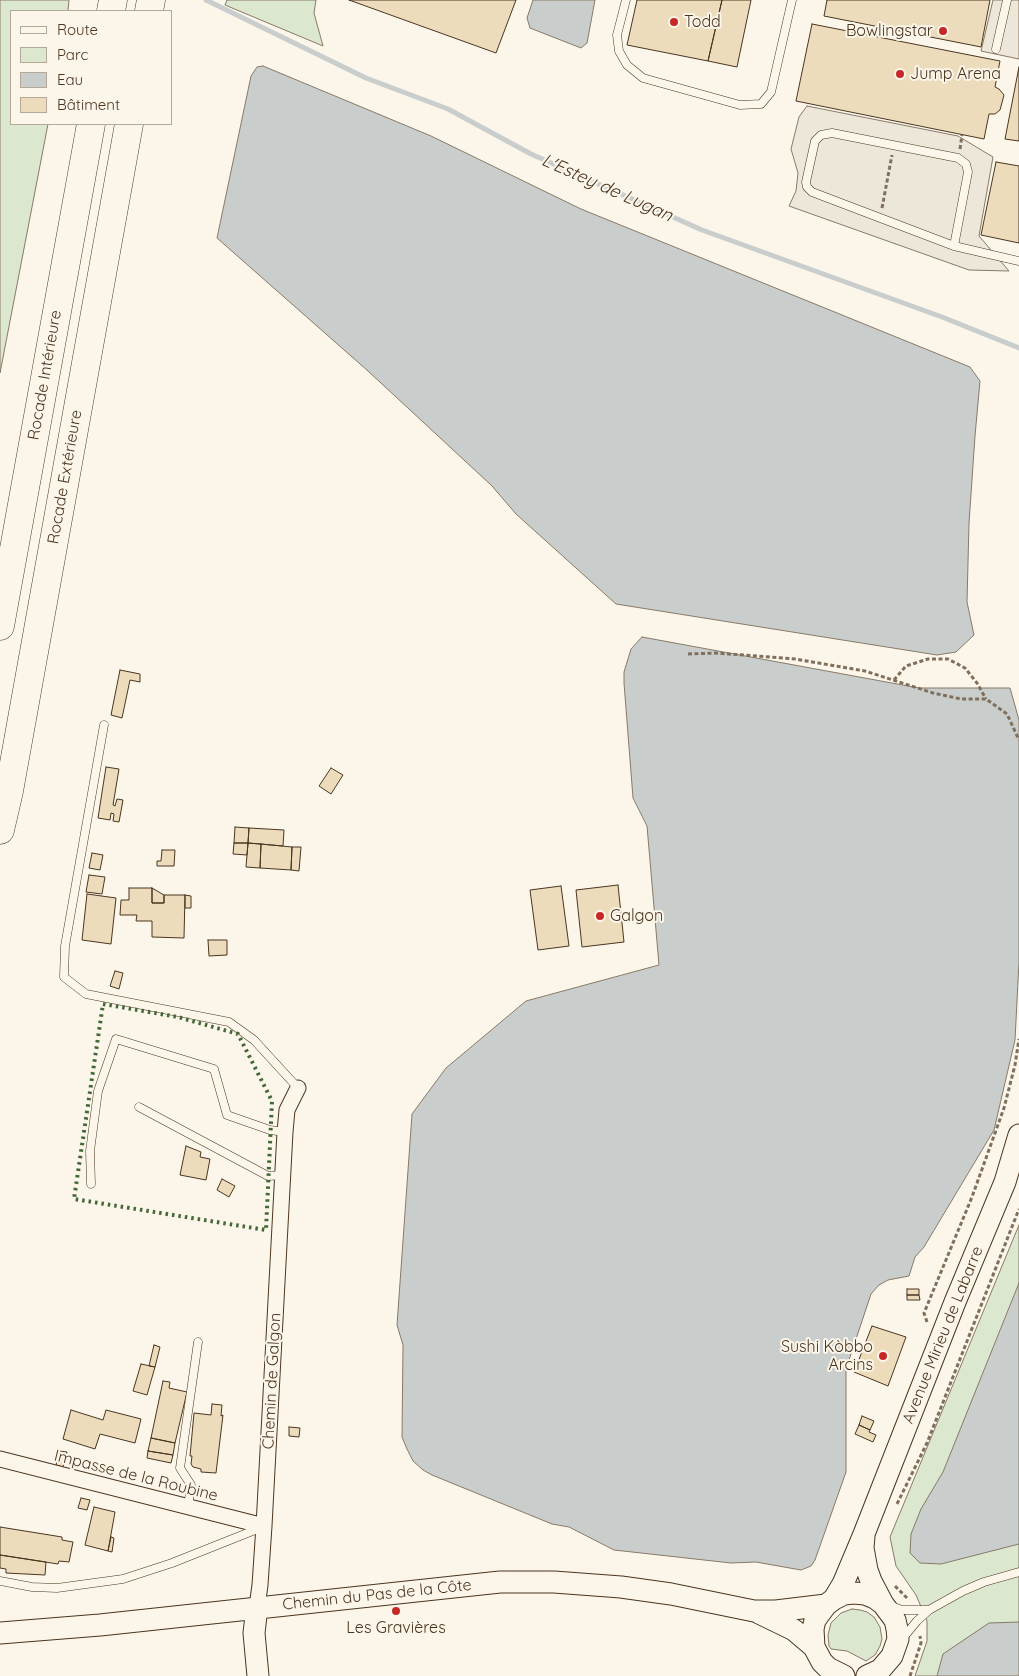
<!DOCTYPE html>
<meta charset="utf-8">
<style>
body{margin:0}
#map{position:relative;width:1019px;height:1676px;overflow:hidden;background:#fbf6e9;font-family:Quicksand,sans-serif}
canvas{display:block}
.legend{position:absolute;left:10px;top:10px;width:162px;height:115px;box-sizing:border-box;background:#fbf6e9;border:1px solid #b4a999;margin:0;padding:6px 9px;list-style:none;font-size:15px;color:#4a3520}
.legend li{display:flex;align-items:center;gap:10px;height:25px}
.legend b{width:25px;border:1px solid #b4a999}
</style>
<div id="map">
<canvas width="1019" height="1676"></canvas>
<ul class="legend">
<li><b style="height:6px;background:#fbf6e9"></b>Route</li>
<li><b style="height:14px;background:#dce7d0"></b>Parc</li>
<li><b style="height:14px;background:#c9cecd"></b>Eau</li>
<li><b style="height:14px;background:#ecdcbc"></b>Bâtiment</li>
</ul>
</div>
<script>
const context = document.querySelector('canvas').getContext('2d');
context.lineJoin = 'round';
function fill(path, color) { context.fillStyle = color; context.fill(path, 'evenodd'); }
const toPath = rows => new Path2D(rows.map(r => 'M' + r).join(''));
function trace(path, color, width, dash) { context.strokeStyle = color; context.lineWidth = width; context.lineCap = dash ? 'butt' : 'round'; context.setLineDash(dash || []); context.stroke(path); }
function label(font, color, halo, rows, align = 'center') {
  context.font = font + ' Quicksand,sans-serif'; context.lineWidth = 4; context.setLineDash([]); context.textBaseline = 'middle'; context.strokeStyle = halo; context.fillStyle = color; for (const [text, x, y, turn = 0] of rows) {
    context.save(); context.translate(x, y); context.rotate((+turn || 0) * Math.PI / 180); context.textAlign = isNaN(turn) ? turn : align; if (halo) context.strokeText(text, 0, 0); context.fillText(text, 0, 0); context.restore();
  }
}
const green = toPath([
 [0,0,69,0,68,11,11,11,11,124,48,124,0,373,0,0],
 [227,0,316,0,314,13,323,46,225,5,227,0],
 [1019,1225,1019,1676,915,1676,927,1641,927,1621,916,1595,896,1566,890,1537,1019,1225],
 [852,1609,860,1610,867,1612,874,1617,880,1627,882,1639,880,1646,875,1655,866,1661,847,1651,831,1649,829,1646,828,1635,831,1623,841,1613,852,1609]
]);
fill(green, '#dce7d0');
trace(green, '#887966', 1);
const parking = toPath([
 [993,0,1019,0,1019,59,981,51,993,0],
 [807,106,958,136,993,157,979,236,1009,271,969,270,789,206,796,191,798,173,791,149,799,117,807,106]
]);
fill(parking, '#ede7d9');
trace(parking, '#887966', 1);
const water = toPath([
 [533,0,595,0,587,43,581,48,530,28,527,18,533,0],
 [263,66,431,136,581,209,970,367,980,381,975,436,969,523,967,602,974,635,956,652,937,655,616,604,516,514,492,486,368,371,217,238,251,76,257,67,263,66],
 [642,637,919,688,1010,688,1019,720,1019,962,1015,1040,994,1130,924,1247,915,1257,909,1276,888,1280,879,1285,871,1294,846,1369,846,1472,815,1560,811,1566,801,1570,756,1562,731,1563,614,1550,569,1527,552,1524,432,1475,423,1470,413,1461,407,1449,402,1437,403,1345,397,1325,412,1114,446,1068,526,1001,659,965,647,826,633,798,624,683,624,672,631,649,642,637],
 [1019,1283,1019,1544,941,1564,920,1563,910,1553,911,1534,921,1509,943,1472,1019,1283],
 [1019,1622,1019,1676,937,1676,943,1654,989,1623,1019,1622]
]);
fill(water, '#c9cecd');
trace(water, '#887966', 1);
trace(toPath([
 [206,0,366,78,448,109,531,154,702,230,942,317,1019,348]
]), '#c9cecd', 5);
const building = toPath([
 [349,0,516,0,496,53,349,0],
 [637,0,722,0,708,61,627,45,637,0],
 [722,0,751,0,737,67,708,61,722,0],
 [827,0,990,0,981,47,824,16,827,0],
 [812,24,1000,61,995,87,999,89,1004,95,1000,110,995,114,989,114,984,139,796,101,812,24],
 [1019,67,1019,141,1005,139,1019,67],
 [996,162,1019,166,1019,243,981,235,996,162],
 [120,670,140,674,140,682,130,680,122,718,111,715,120,670],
 [106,767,119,769,113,805,115,806,117,799,123,800,119,822,113,821,114,814,111,813,110,820,98,818,106,767],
 [331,768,343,775,331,794,319,786,331,768],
 [235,827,249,828,248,843,234,843,235,827],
 [249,828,284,830,283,846,248,843,249,828],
 [234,843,248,843,247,855,233,854,234,843],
 [248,843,261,844,260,868,246,867,248,843],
 [261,844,292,847,291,870,260,868,261,844],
 [292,847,301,847,299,871,291,870,292,847],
 [162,850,175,850,174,866,157,866,157,861,161,861,162,850],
 [92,853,103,855,100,870,89,868,92,853],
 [89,875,105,877,102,894,86,892,89,875],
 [618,885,624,942,582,947,576,890,618,885],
 [561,886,569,946,538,950,530,890,561,886],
 [129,888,152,888,152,903,164,903,164,895,185,895,184,938,152,937,152,921,136,921,137,915,120,915,121,900,129,900,129,888],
 [152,888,164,895,164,903,152,903,152,888],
 [87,894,116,898,111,944,82,940,87,894],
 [185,895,191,896,191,908,185,908,185,895],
 [208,940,227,940,227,955,209,956,208,940],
 [115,971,123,973,119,989,110,986,115,971],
 [186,1146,201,1152,200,1157,210,1159,206,1180,180,1175,186,1146],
 [222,1179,235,1186,229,1197,217,1190,222,1179],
 [907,1289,919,1289,919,1295,907,1295,907,1289],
 [907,1295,919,1295,920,1300,907,1300,907,1295],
 [872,1326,906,1337,888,1386,854,1372,872,1326],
 [154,1345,160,1347,155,1367,149,1366,154,1345],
 [141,1364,155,1367,147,1395,133,1391,141,1364],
 [163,1381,170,1382,169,1388,187,1392,175,1443,151,1438,163,1381],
 [212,1404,222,1405,221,1416,223,1415,216,1473,201,1472,201,1469,193,1467,191,1464,192,1456,190,1456,194,1413,211,1415,212,1404],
 [71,1410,103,1420,106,1410,141,1419,135,1443,100,1434,95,1449,63,1439,71,1410],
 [862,1416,874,1421,870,1430,859,1425,862,1416],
 [859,1425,870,1430,869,1432,876,1435,873,1442,855,1434,859,1425],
 [289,1427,300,1428,299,1437,289,1436,289,1427],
 [151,1438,175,1443,173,1455,148,1451,151,1438],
 [59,1451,67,1452,63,1467,56,1465,59,1451],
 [148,1451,173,1455,171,1463,147,1458,148,1451],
 [81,1498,90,1500,87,1510,78,1508,81,1498],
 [94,1507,115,1512,108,1551,85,1545,94,1507],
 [0,1527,62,1537,62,1540,73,1542,69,1562,59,1561,58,1564,0,1555,0,1527],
 [111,1537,114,1538,112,1552,108,1551,111,1537],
 [0,1555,46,1562,45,1575,6,1573,6,1569,0,1568,0,1555]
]);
fill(building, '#ecdcbc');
trace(building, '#4a3520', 1);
const lane = toPath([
 [626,0,617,35,619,51,627,65,643,78,740,105,761,104,771,92,792,0],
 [996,49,1007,0],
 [832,133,958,158,966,164,968,172,954,246,812,192,807,187,806,182,815,141,821,135,832,133],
 [954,246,1019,261],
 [104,725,65,946,64,977,86,994,229,1022,254,1040,298,1088],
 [139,1107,268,1176,283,1175],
 [91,1184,90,1151,98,1091,116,1039,214,1069,227,1115,270,1130,285,1132],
 [188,1507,191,1485,180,1468,198,1342],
 [0,1581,32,1587,57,1588,123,1579,172,1563,260,1528],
 [891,1606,902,1610,929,1610],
 [902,1639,917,1621,929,1610,963,1591,984,1582,1019,1572]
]);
const street = toPath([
 [0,1459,264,1526],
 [257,1607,260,1585,264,1526,285,1132,287,1110,298,1088]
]);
const secondary = toPath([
 [864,1536,863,1548,867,1570,871,1581,883,1604],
 [834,1599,843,1584,864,1534,955,1302,1005,1182,1019,1135],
 [257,1607,254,1633,258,1676],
 [759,1613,794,1630,814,1647],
 [0,1633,100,1625,500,1582,554,1582,621,1587,671,1594,754,1611,776,1611,826,1605],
 [844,1676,828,1668,822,1662,814,1647,813,1629,815,1620,826,1605,834,1599,844,1594,854,1593,865,1594,875,1598,883,1604,895,1620,897,1629,898,1639,892,1656,880,1670,867,1676]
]);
const highway = toPath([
 [111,11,113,0],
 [149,11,151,0],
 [0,626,91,124],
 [0,830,9,791,129,124]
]);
trace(lane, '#4a3520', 9);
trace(street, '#4a3520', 17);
trace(secondary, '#4a3520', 23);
trace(highway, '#4a3520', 29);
trace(toPath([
 [960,149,962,135],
 [882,208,892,155],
 [688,654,716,653,795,659,865,671,933,693,961,699,986,699,1007,714,1019,740],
 [894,680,906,666,928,659,948,659,965,668,977,683,986,699],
 [927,1322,924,1313,972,1197,1004,1108,1015,1065,1019,1039],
 [897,1504,927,1443,1019,1209],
 [895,1586,908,1599],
 [910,1676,921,1643,920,1636]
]), '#7f6f5c', 3, [4, 2.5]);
trace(lane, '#fbf6e9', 8);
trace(street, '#fbf6e9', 15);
trace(secondary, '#fbf6e9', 21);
trace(highway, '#fbf6e9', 28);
trace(toPath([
 [103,1004,178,1017,238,1034,272,1101,266,1230,74,1199,103,1004]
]), '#436837', 4, [2.5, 4]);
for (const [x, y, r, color] of [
 [674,22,5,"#c62828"],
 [943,31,5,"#c62828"],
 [900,74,5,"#c62828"],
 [600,916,5,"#c62828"],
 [883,1356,5,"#c62828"],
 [396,1611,5,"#c62828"]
]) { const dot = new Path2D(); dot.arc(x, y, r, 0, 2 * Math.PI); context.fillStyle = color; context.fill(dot); trace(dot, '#fbf6e9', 2); }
label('16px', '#4a3520', '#fbf6e9', [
 ["Todd",684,22],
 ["Bowlingstar",933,31,"right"],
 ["Jump Arena",910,74],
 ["Galgon",610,916],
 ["Sushi Kòbbo",873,1347,"right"],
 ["Arcins",873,1365,"right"],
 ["Les Gravières",396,1628,"center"]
], 'left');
label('16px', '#4a3520', '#fbf6e9', [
 ["Rocade Intérieure",45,375,-80],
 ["Rocade Extérieure",65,477,-80],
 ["Avenue Mirieu de Labarre",943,1335,-68],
 ["Chemin de Galgon",272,1381,-87],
 ["Impasse de la Roubine",136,1476,14],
 ["Chemin du Pas de la Côte",377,1595,-6]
]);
label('italic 18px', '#4a3520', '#fbf6e9', [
 ["L'Estey de Lugan",607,188,24]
]);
</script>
